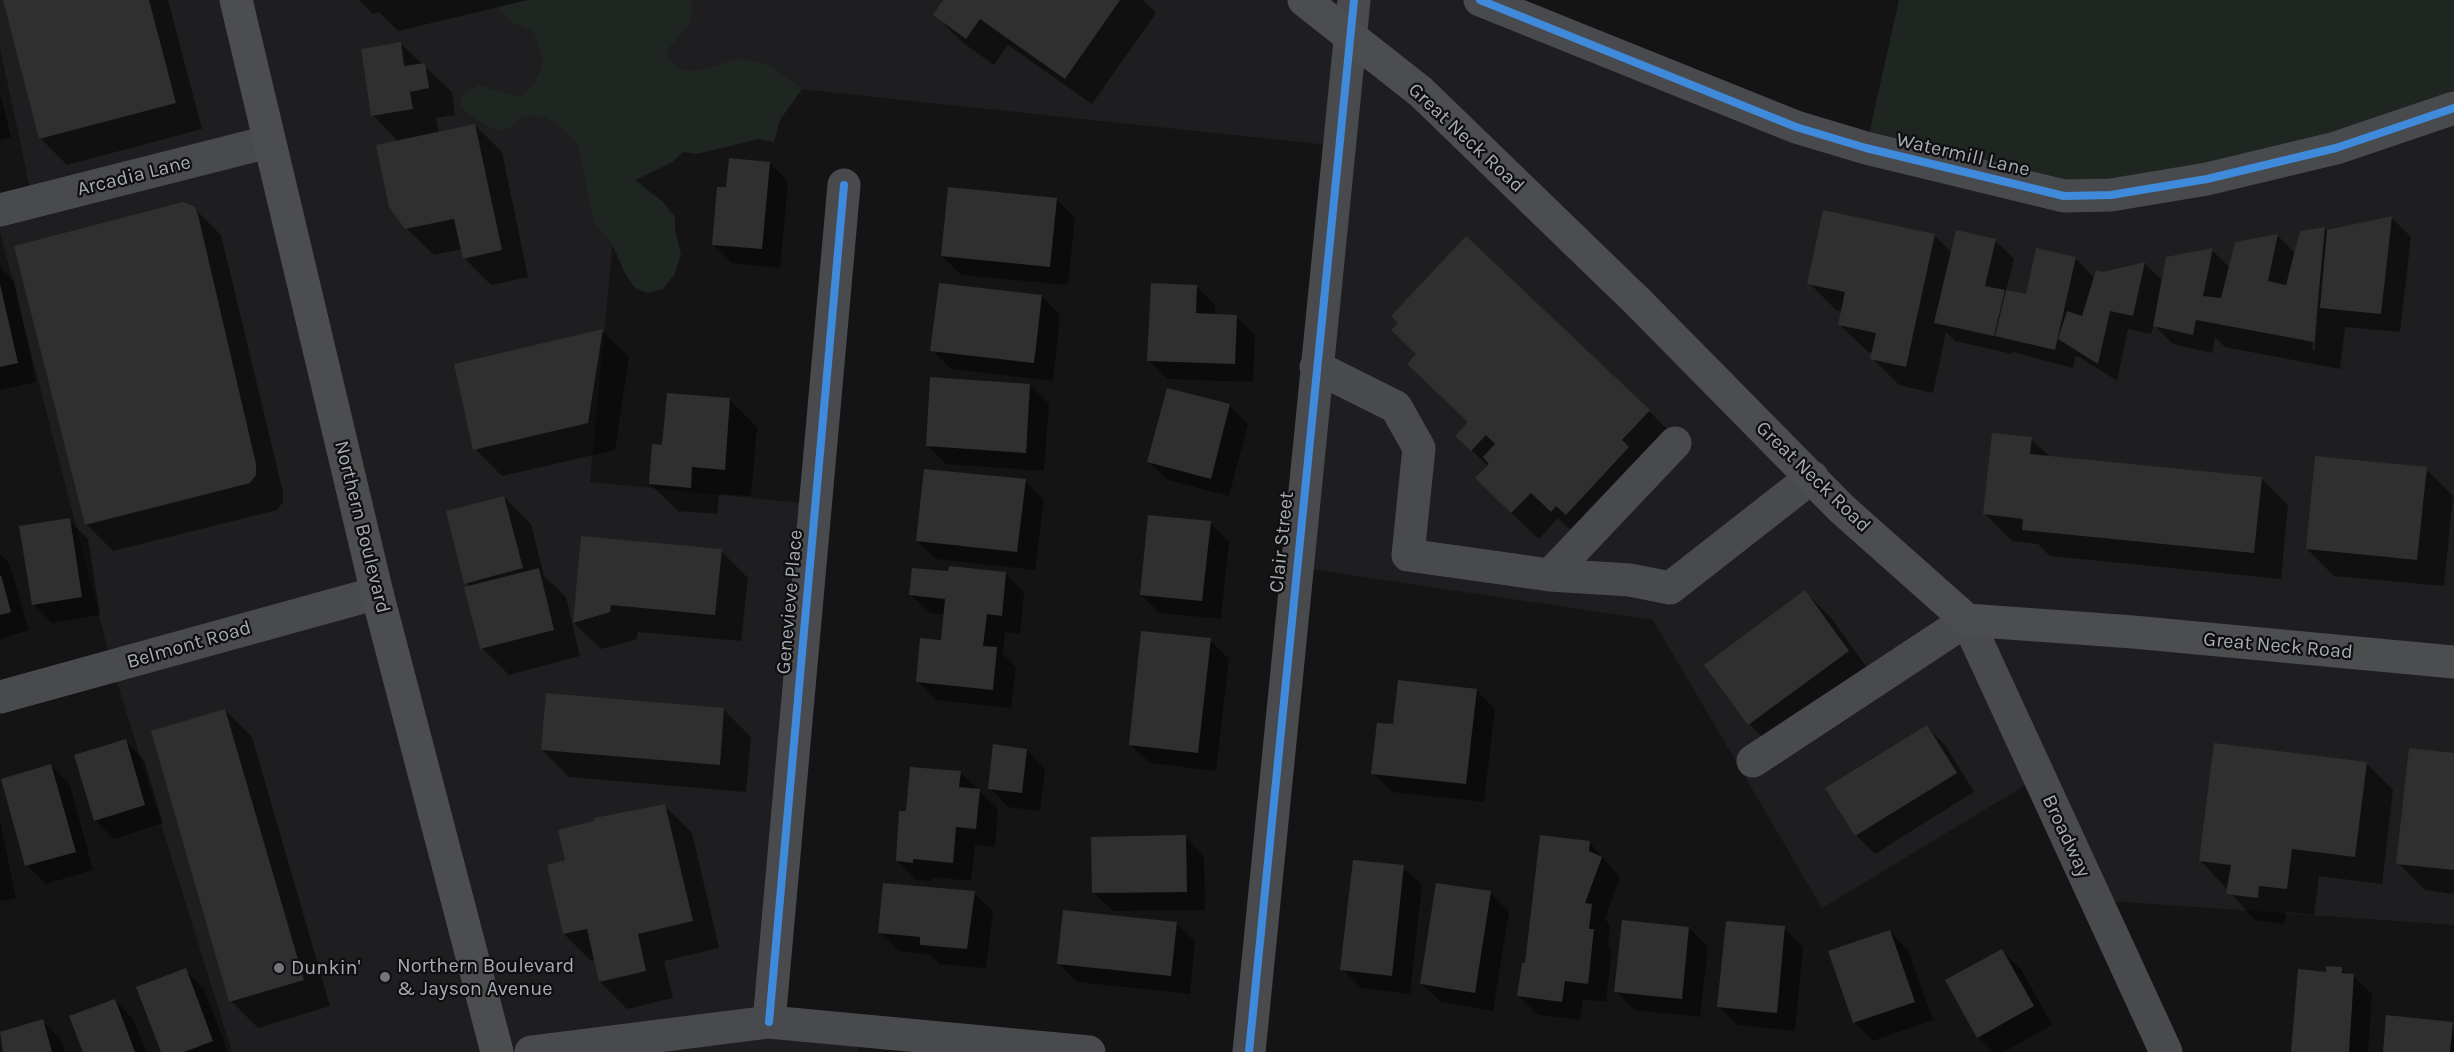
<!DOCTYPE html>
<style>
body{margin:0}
canvas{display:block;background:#141415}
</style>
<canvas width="2454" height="1052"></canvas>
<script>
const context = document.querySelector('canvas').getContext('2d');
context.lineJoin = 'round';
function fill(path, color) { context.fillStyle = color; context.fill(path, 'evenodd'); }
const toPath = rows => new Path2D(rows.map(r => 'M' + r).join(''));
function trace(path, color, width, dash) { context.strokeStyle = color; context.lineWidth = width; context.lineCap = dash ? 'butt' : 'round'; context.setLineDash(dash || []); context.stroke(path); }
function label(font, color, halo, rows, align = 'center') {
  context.font = font + ' Karla,sans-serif'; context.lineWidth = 4.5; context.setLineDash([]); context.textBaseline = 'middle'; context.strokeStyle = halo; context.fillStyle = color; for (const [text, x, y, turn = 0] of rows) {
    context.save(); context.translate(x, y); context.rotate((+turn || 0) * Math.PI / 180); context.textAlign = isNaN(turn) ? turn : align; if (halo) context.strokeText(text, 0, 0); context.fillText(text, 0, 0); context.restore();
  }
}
fill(toPath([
 [0,0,1480,0,1819,136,2454,108,2454,925,2096,900,2039,777,1822,908,1653,620,1296,567,1338,146,629,71,590,482,811,504,770,1021,859,1030,858,1052,232,1052,112,666,0,232,0,211,33,202,0,48]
]), '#1e1e20');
fill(toPath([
 [495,0,691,0,693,14,688,26,668,49,669,59,678,67,685,71,706,69,736,59,753,60,774,68,802,89,780,120,774,142,758,139,697,154,683,152,671,163,635,180,663,202,675,217,675,231,681,254,674,275,663,289,647,293,634,287,625,273,612,244,593,221,578,144,558,124,543,117,524,116,510,127,497,131,472,117,460,105,463,94,478,85,521,97,534,84,540,71,543,59,534,32,512,22,501,13],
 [1899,0,2454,0,2454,108,2111,195,1866,148]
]), '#1f2520');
fill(toPath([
 [4,0,168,0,202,129,67,165,40,138],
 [359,0,528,0,398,31,379,12,373,14],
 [941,0,1143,0,1156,13,1092,104,1008,45,994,65,962,42,935,15,944,2],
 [400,43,452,92,455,115,436,118,439,133,475,125,502,152,528,277,491,285,464,258,462,249,434,255,406,228,399,142,373,115],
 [0,92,11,137,0,140],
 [770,163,788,182,780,268,732,263,713,244,728,189],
 [1056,199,1075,218,1068,285,961,275,942,256],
 [194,208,221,235,283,492,283,502,277,510,113,551,86,524],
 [2392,218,2411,237,2400,332,2345,327,2340,369,2225,347,2215,337,2212,353,2173,344,2154,325,2151,334,2128,329,2117,381,2076,355,2073,368,2013,352,2012,354,1955,341,1946,332,1933,393,1899,385,1872,358,1873,353,1867,351,1839,324,1842,312,1836,310,1809,283,1934,235,1952,253,1995,240,2014,259,2006,291,2027,296,2075,258,2095,279,2103,274,2145,264,2163,281,2212,250,2230,268,2236,243,2278,236,2296,254,2325,228,2328,232],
 [2319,288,2315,350,2312,350,2317,295],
 [0,267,14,281,36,382,0,390],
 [1196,286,1215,305,1215,315,1236,316,1255,335,1253,382,1167,379,1149,360],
 [1042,296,1060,315,1053,381,951,369,932,350],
 [602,331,629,357,615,450,502,476,475,449],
 [1030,385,1049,404,1044,471,946,464,927,445],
 [730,400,757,427,751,496,719,494,717,514,678,511,650,484,663,447],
 [1229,405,1248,424,1229,496,1168,480,1149,462],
 [1649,411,1676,438,1579,538,1558,518,1539,539,1503,505,1488,466,1457,436],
 [2031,439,2050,457,2261,478,2288,505,2281,579,2050,556,2038,544,2012,541,1985,514],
 [2426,469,2453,496,2444,586,2334,576,2307,549],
 [1025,481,1044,500,1035,570,936,559,917,541],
 [504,497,531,524,544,576,566,597,580,656,509,675,482,648,470,587,466,583],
 [69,520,88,539,100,615,52,623,33,604],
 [1210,523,1229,542,1221,619,1160,613,1141,595],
 [721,551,748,578,741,641,638,632,637,639,601,649,574,623],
 [0,554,9,563,29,630,0,639],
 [950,573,1005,573,1024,592,1020,634,1005,632,1003,654,1016,667,1011,708,936,700,917,681,942,642,945,615,930,613,911,595],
 [1805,592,1832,619,1875,679,1776,751,1749,724,1706,665],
 [1210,640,1229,659,1216,771,1150,763,1131,745],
 [1476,690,1495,709,1484,802,1392,792,1373,773,1395,726],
 [225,710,252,737,330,1006,258,1028,231,1001],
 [724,710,751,737,746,792,569,777,542,750],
 [1927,727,1946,746,1974,792,1875,854,1856,835,1827,789],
 [125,741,144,760,163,823,114,839,95,820],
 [1027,750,1045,769,1040,811,1008,807,990,788],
 [2454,754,2454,894,2425,890,2398,863],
 [2366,763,2393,790,2382,884,2319,876,2314,915,2286,912,2284,924,2255,920,2201,861],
 [51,766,70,785,93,870,46,884,27,865],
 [960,772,998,809,995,847,975,845,971,881,932,877,932,881,916,880,897,861,908,813],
 [665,806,692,833,719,948,664,961,673,998,627,1009,600,982,595,960,591,961,564,934,567,862],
 [0,820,16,898,0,901],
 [1185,837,1204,856,1205,910,1113,911,1094,893],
 [1589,842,1620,877,1605,919,1610,925,1608,945,1612,950,1606,1002,1583,999,1580,1020,1538,1015,1519,996,1527,964],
 [1403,867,1422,885,1410,994,1361,988,1342,969],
 [974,893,993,911,986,968,940,964,931,955,899,951,880,933],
 [1490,893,1509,912,1493,1011,1441,1002,1422,984],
 [1176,923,1195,942,1190,994,1077,982,1059,964],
 [1689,928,1708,947,1700,1017,1634,1010,1616,991],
 [1784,928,1803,947,1795,1031,1737,1025,1718,1006],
 [1889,931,1908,950,1933,1020,1873,1041,1854,1022],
 [2002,951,2021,969,2052,1025,2004,1052,1993,1052,1978,1037,1947,981],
 [2342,969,2348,975,2353,976,2372,994,2368,1052,2293,1052,2327,973],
 [185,970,204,989,228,1052,163,1052],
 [115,1000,133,1019,146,1052,85,1052],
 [42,1021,61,1040,65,1052,4,1052,0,1034],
 [2453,1024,2454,1052,2384,1052]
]), '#0007');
fill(toPath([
 [3,0,149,0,176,103,39,139],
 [943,0,1120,0,1065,79,980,19,966,39,933,15],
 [401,42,404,66,425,63,429,88,410,92,413,109,371,116,361,49],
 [475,124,502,250,463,259,454,219,405,229,389,207,376,145],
 [729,158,770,162,762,249,712,245,717,187,726,187],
 [948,187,1057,198,1050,267,941,256],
 [183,202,195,207,198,215,256,464,256,475,250,483,85,525,14,246],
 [1823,210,1935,234,1906,367,1870,359,1876,333,1838,325,1845,292,1807,284],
 [2392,216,2381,314,2320,308,2327,230],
 [2325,227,2314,342,2196,320,2193,335,2153,326,2166,257,2213,248,2201,305,2203,296,2221,298,2235,242,2278,234,2268,281,2286,285,2300,231],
 [1956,230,1996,239,1985,286,2005,290,1994,336,1934,323],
 [1466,236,1650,410,1622,440,1629,447,1566,515,1556,506,1551,512,1531,493,1511,513,1475,478,1489,464,1483,457,1495,444,1486,435,1471,451,1455,436,1468,422,1407,364,1416,354,1391,330,1398,323,1391,316],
 [2036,248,2076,257,2055,350,1995,336,2006,290,2026,294],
 [2145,262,2133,316,2110,311,2098,364,2058,339,2067,311,2082,316,2096,270,2103,272],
 [939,283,1042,295,1034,363,930,351],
 [1151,283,1197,285,1196,313,1237,315,1235,364,1147,361],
 [0,284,18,363,0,367],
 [603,329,588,423,473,450,454,364],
 [930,377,1030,384,1026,453,926,446],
 [1167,388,1230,404,1211,479,1147,462],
 [667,393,730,398,725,470,692,467,691,488,649,484,652,444,662,445],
 [1992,433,2032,437,2030,454,2262,477,2254,553,2022,530,2023,519,1983,514],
 [2315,456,2427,467,2417,560,2306,549],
 [924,469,1026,479,1017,552,916,541],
 [504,496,523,568,464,584,446,511],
 [1148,515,1211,521,1202,601,1140,595],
 [70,518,82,597,32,605,19,526],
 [581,536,722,549,715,615,611,605,610,612,573,623],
 [949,566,1006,572,1002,616,987,614,983,646,997,647,993,690,916,682,920,638,941,640,945,599,909,595,912,568,948,571],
 [539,568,554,630,480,649,464,587],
 [1,575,11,612,0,615,0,576],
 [1805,590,1849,651,1748,725,1704,665],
 [1141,631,1211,638,1198,753,1129,745],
 [1398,680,1477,689,1466,784,1371,774,1377,723,1393,724],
 [546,693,724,708,720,765,541,750],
 [225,709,304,980,229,1002,151,731],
 [1927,725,1957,773,1855,836,1825,788],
 [126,739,145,805,94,821,74,755],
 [2214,743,2367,762,2355,857,2292,849,2287,889,2259,886,2258,898,2226,894,2231,865,2199,861],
 [993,744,1027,749,1022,793,988,789],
 [2409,748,2454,753,2454,870,2396,864],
 [51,764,76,852,25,866,1,779],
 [910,767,961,771,959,787,980,789,976,829,956,827,953,863,913,859,913,863,896,861,899,811,906,811],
 [665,804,693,921,638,934,646,971,599,982,587,929,563,934,547,865,565,860,558,830,594,821,594,818],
 [1186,835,1187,892,1092,893,1091,837],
 [1540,835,1590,841,1589,851,1602,857,1585,903,1592,904,1589,929,1594,929,1588,984,1565,981,1562,1002,1517,996,1522,963,1525,963],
 [1353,860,1404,865,1392,976,1340,970],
 [883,883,975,891,967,949,920,945,920,937,878,933],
 [1436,883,1491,891,1475,993,1420,984],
 [1063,910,1177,922,1171,976,1057,964],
 [1622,920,1689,927,1682,999,1614,992],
 [1726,921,1785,926,1777,1013,1717,1007],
 [1890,930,1915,1002,1853,1023,1828,951],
 [2002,949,2034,1006,1977,1038,1945,980],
 [2326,966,2342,967,2342,973,2354,974,2349,1052,2291,1052,2298,969,2326,972],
 [186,968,213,1041,184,1052,161,1052,136,987],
 [115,999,135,1052,83,1052,69,1016],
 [2386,1015,2453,1022,2450,1052,2383,1052],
 [43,1019,52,1052,3,1052,0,1032]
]), '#2f2f30');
trace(toPath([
 [1480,0,1796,127,1866,148,2064,196,2111,195,2207,179,2336,148,2454,108],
 [0,210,268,142],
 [1316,367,1396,407,1419,448,1408,555,1550,575,1630,580,1670,588,1812,477],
 [1550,575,1675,443],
 [0,697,377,593],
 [1753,761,1967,620,2166,1052],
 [769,1022,844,185],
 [531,1052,769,1022,1089,1052],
 [1249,1052,1354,0]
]), '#494a4d', 33);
trace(toPath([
 [236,0,377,593,497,1052],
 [1304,0,1421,92,1637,301,1842,509,1967,620,2133,632,2454,662]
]), '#4c4d4f', 33);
trace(toPath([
 [1480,0,1796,127,1866,148,2064,196,2111,195,2207,179,2336,148,2454,108],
 [769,1022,844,185],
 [1249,1052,1354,0]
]), '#408adc', 8);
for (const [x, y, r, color] of [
 [279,968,6,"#74767c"],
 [385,977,6,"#74767c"]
]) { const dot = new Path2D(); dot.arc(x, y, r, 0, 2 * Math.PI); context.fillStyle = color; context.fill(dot); trace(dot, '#0f0f10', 2); }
label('20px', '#a7abb4', '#0f0f10', [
 ["Great Neck Road",1466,138,43],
 ["Watermill Lane",1963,155,13],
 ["Arcadia Lane",134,176,-14],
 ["Great Neck Road",1813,477,44],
 ["Northern Boulevard",362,527,76],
 ["Clair Street",1282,542,-84],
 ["Genevieve Place",790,602,-85],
 ["Belmont Road",189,645,-16],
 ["Great Neck Road",2278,646,5],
 ["Broadway",2066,836,65]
]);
label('20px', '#a7abb4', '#0f0f10', [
 ["Northern Boulevard",397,966],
 ["& Jayson Avenue",397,989],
 ["Dunkin'",291,968]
], 'left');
</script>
